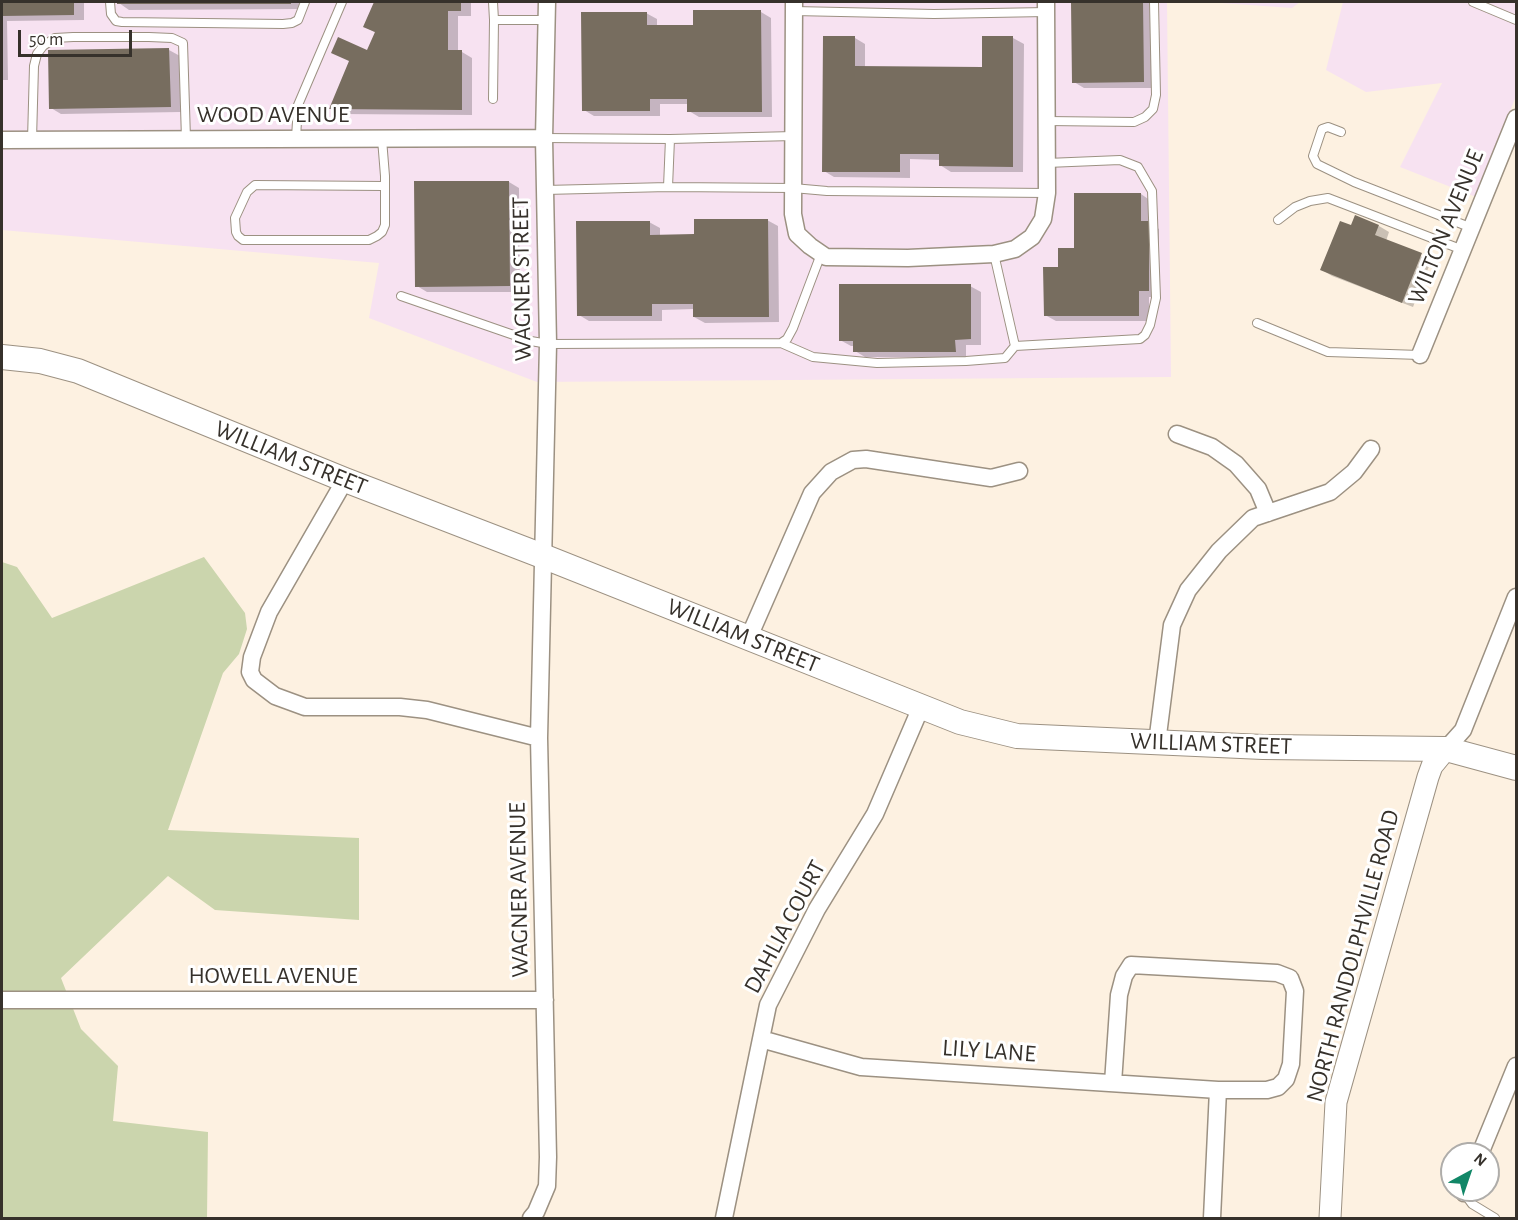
<!DOCTYPE html>
<style>
body{margin:0}
#map{position:relative;width:1518px;height:1220px;overflow:hidden;background:#fdf1e1;font-family:"Alegreya Sans",sans-serif}
canvas{display:block}
.frame{position:absolute;inset:0;border:3px solid #36312b;pointer-events:none}
.north{position:absolute;left:1440px;top:1142px;width:60px;height:60px;box-sizing:border-box;background:#fff;border:2px solid #afadaa;border-radius:50%;rotate:40deg;font-size:16px;font-weight:700;line-height:24px;text-align:center;color:#36312b}
.north::after{content:'';display:block;margin:auto;width:21px;height:27px;background:#118767;clip-path:polygon(50% 0,100% 100%,50% 72%,0 100%)}
.scale{position:absolute;left:18px;top:30px;width:114px;height:27px;box-sizing:border-box;border:3px solid #36312b;border-top:0;padding-left:8px;font-size:18px;line-height:21px;white-space:nowrap;color:#36312b;-webkit-text-stroke:4px #fff;paint-order:stroke}
</style>
<div id="map">
<canvas width="1518" height="1220"></canvas>
<div class="frame"></div>
<div class="north">N</div>
<div class="scale">50 m</div>
</div>
<script>
const context = document.querySelector('canvas').getContext('2d');
context.lineJoin = 'round';
function fill(path, color) { context.fillStyle = color; context.fill(path, 'evenodd'); }
const toPath = rows => new Path2D(rows.map(r => 'M' + r).join(''));
function trace(path, color, width, dash) { context.strokeStyle = color; context.lineWidth = width; context.lineCap = dash ? 'butt' : 'round'; context.setLineDash(dash || []); context.stroke(path); }
function label(font, color, halo, rows, align = 'center') {
  context.font = font + ' "Alegreya Sans",sans-serif'; context.lineWidth = 6; context.setLineDash([]); context.textBaseline = 'middle'; context.strokeStyle = halo; context.fillStyle = color; for (const [text, x, y, turn = 0] of rows) {
    context.save(); context.translate(x, y); context.rotate((+turn || 0) * Math.PI / 180); context.textAlign = isNaN(turn) ? turn : align; if (halo) context.strokeText(text, 0, 0); context.fillText(text, 0, 0); context.restore();
  }
}
fill(toPath([
 [2,2,1167,2,1171,377,537,382,369,318,379,263,2,230],
 [1207,2,1300,2,1292,8],
 [1343,2,1516,2,1516,96,1476,197,1400,167,1442,83,1366,92,1326,70]
]), '#f7e2f1');
fill(toPath([
 [204,557,245,613,247,629,239,654,223,673,168,830,359,838,359,920,215,910,168,876,61,978,81,1029,118,1066,113,1121,208,1132,207,1218,2,1218,2,562,17,567,52,618]
]), '#cbd5ad');
fill(toPath([
 [2,2,84,2,84,20,7,21,8,80,2,80],
 [119,2,301,2,301,9,129,10,119,3],
 [375,2,471,2,471,16,458,16,458,52,462,52,472,58,472,115,341,114,331,108,368,52,376,33,365,27],
 [1073,2,1153,2,1154,88,1084,88,1074,82],
 [761,12,771,18,772,117,699,117,689,111,689,104,660,104,660,116,594,116,584,110,646,13,657,19,657,27,695,26],
 [855,38,865,44,865,68,983,69,1013,38,1024,44,1023,172,951,172,940,165,940,160,910,159,910,178,834,177,824,171],
 [169,50,180,56,181,112,61,114,51,108],
 [509,182,519,188,520,292,427,292,417,286],
 [1141,194,1151,201,1151,224,1159,229,1159,297,1149,297,1149,321,1056,321,1045,315,1060,268,1076,249],
 [767,220,778,226,779,322,705,323,694,317,694,309,662,310,662,321,589,321,579,315,649,222,660,228,660,236,695,236],
 [1379,226,1389,232,1386,241,1431,261,1413,307,1332,276,1322,270],
 [2,269,3,271,3,295,2,295],
 [970,286,981,292,981,345,966,345,966,357,865,357,855,351,855,346,851,346,840,340]
]), '#0003');
fill(toPath([
 [2,2,74,2,74,15,2,16],
 [117,2,291,2,291,4,117,4],
 [374,2,461,2,461,11,448,11,448,50,462,50,462,110,329,109,349,61,331,53,338,37,367,50,375,32,363,27],
 [1071,2,1143,2,1144,82,1072,83],
 [693,10,761,10,762,112,687,112,687,99,650,99,650,111,582,111,581,12,647,12,647,25,693,25],
 [823,36,855,36,855,66,982,67,982,36,1013,36,1013,167,939,166,939,154,900,154,900,172,822,172],
 [169,48,171,107,49,109,48,50],
 [414,181,509,181,510,286,415,287],
 [1074,193,1141,193,1141,221,1149,221,1149,291,1139,291,1139,316,1044,316,1043,267,1058,267,1058,248,1074,248],
 [1355,215,1379,225,1375,235,1422,253,1402,303,1320,270,1340,221,1351,225],
 [694,219,768,219,769,317,693,317,693,304,652,304,652,316,577,316,576,221,650,221,650,235,694,234],
 [839,284,971,284,971,339,955,340,956,352,853,352,853,341,839,341]
]), '#776d5f');
const service = toPath([
 [110,2,111,14,116,21,122,22,283,24,292,23,298,20,305,2],
 [493,2,494,20],
 [1473,2,1516,20],
 [794,11,934,14,1046,12],
 [493,99,494,20,547,20],
 [1047,121,1134,122,1145,117,1153,109,1156,95,1154,2],
 [1341,132,1328,127,1322,129,1313,156,1317,164,1354,182,1472,228],
 [296,138,298,105,342,2],
 [544,138,670,139,794,136],
 [382,139,385,176,385,225,382,232,377,236,369,240,243,240,238,236,236,232,235,218,247,192,255,185,384,186],
 [32,140,34,66,37,54,43,46,55,38,73,37,149,37,172,38,183,43,186,139],
 [668,187,670,139],
 [545,190,668,187,793,188,827,191,1047,193],
 [1278,220,1295,207,1310,201,1328,198,1463,250],
 [401,296,531,341,548,344,781,343,787,339,793,328,821,254],
 [1257,323,1328,352,1420,355],
 [781,343,813,357,877,363,966,361,1005,358,1015,346,994,254],
 [1015,346,1140,339,1145,335,1150,325,1156,298,1152,191,1138,167,1120,160,1047,163],
 [1464,1193,1472,1204,1495,1218]
]);
const minor = toPath([
 [794,2,793,214,797,234,810,246,826,257,908,258,994,254,1015,249,1032,237,1043,219,1047,193,1046,2],
 [2,140,544,138],
 [1420,355,1516,118],
 [1177,434,1212,447,1236,464,1258,489,1268,513],
 [345,480,269,612,252,657,250,672,254,680,275,696,305,707,400,707,427,710,539,738],
 [749,637,812,493,831,472,853,460,866,459,991,478,1019,471],
 [1157,743,1172,625,1188,590,1219,551,1253,518,1330,492,1354,472,1371,449],
 [1446,749,1463,730,1516,597],
 [2,1000,545,1000],
 [761,1039,861,1067,1218,1090,1267,1090,1278,1087,1286,1079,1291,1064,1295,991,1290,978,1277,973,1131,965,1124,976,1119,995,1113,1083],
 [1480,1154,1516,1066],
 [1464,1193,1466,1190],
 [531,1218,536,1212,547,1186,548,1157,539,738,548,344,544,138,547,2],
 [724,1218,768,1005,817,909,875,814,921,707],
 [1212,1218,1218,1090]
]);
const tertiary = toPath([
 [1330,1218,1336,1102,1428,777,1432,766,1446,749]
]);
const secondary = toPath([
 [2,357,40,361,78,371,345,480,545,557,960,722,1017,736,1263,747,1446,749,1516,768]
]);
trace(service, '#9c9182', 10);
trace(minor, '#9c9182', 19);
trace(tertiary, '#9c9182', 23);
trace(secondary, '#9c9182', 26);
trace(service, '#fff', 8);
trace(minor, '#fff', 16);
trace(tertiary, '#fff', 21);
trace(secondary, '#fff', 24);
label('24px', '#36312b', '#fff', [
 ["WOOD AVENUE",273,115],
 ["WILTON AVENUE",1446,227,-68],
 ["WAGNER STREET",522,279,-91],
 ["WILLIAM STREET",291,458,22],
 ["WILLIAM STREET",743,636,22],
 ["WILLIAM STREET",1211,744,2],
 ["WAGNER AVENUE",519,890,-91],
 ["DAHLIA COURT",785,927,-62],
 ["NORTH RANDOLPHVILLE ROAD",1353,956,-75],
 ["HOWELL AVENUE",273,976],
 ["LILY LANE",989,1051,4]
]);
</script>
